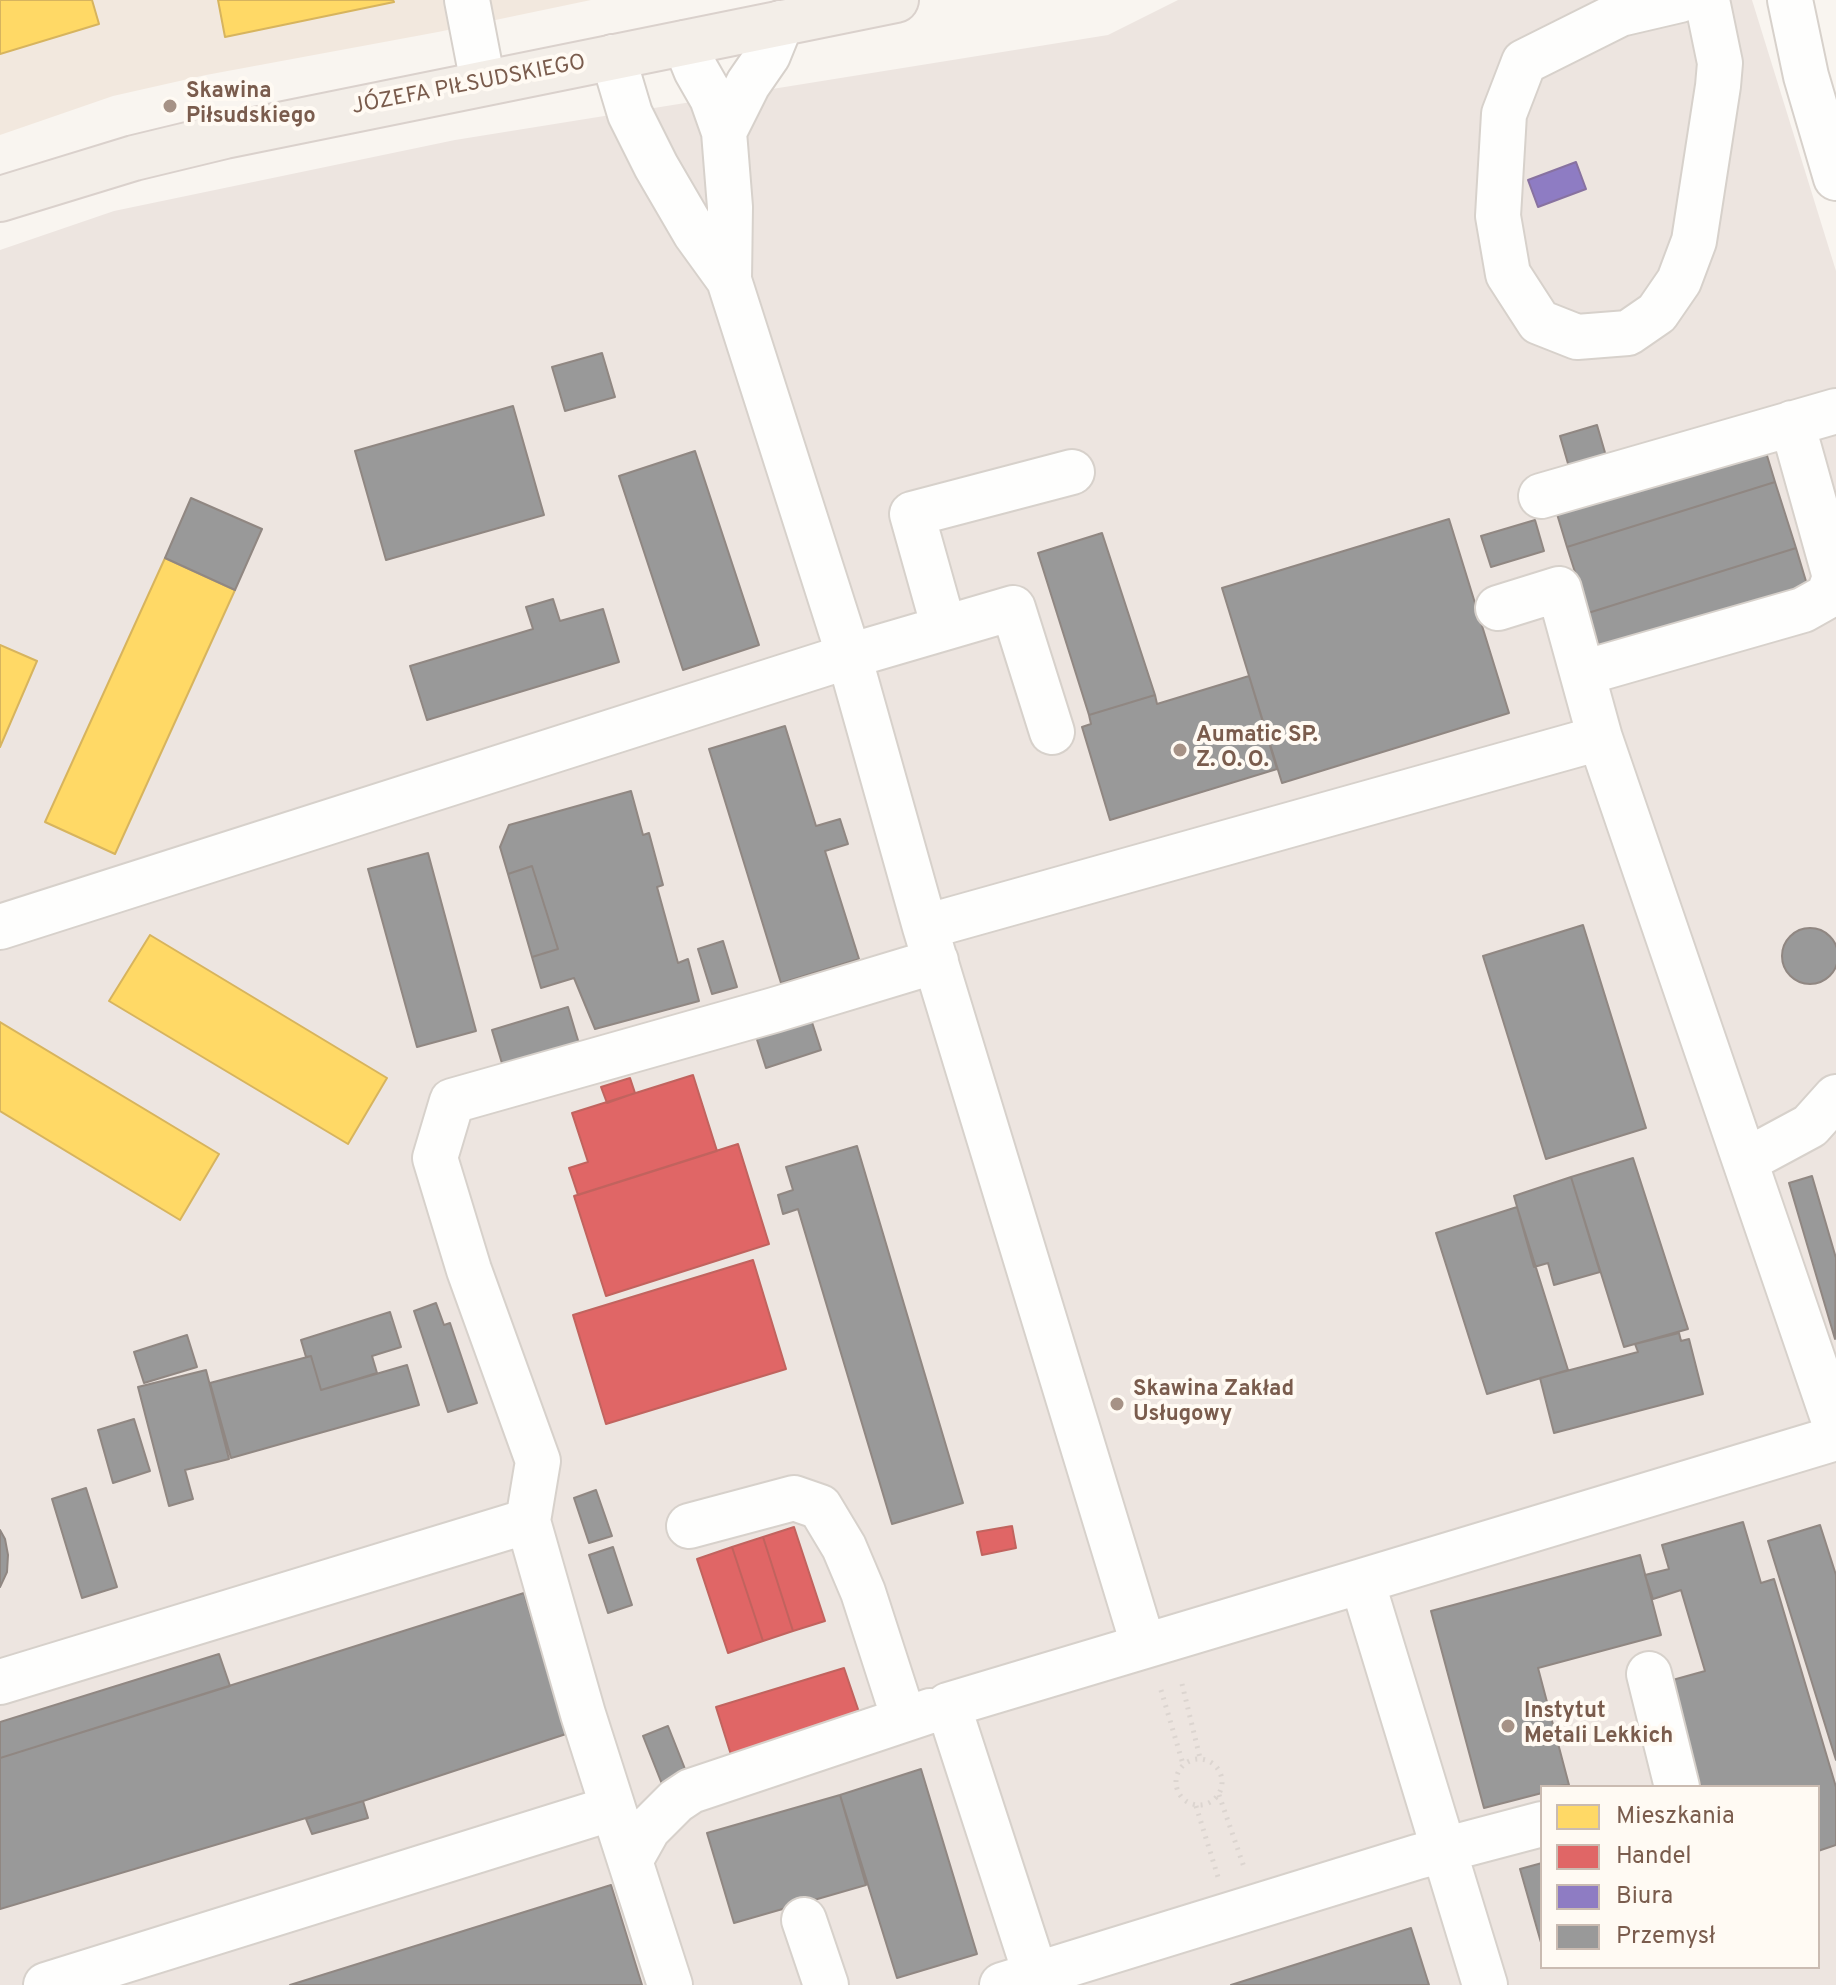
<!DOCTYPE html>
<meta charset="utf-8">
<style>
body{margin:0}
#map{position:relative;width:1836px;height:1985px;overflow:hidden;background:#f9f5f0;font-family:Overpass,sans-serif}
canvas{display:block}
.legend{position:absolute;left:1540px;top:1785px;width:280px;height:184px;box-sizing:border-box;background:#fffaf3;border:2px solid #cabbb1;margin:0;padding:10px 14px;list-style:none;font-size:24px;color:#7a5c4d}
.legend li{display:flex;align-items:center;gap:16px;height:40px}
.legend b{width:40px;border:2px solid #cabbb1}
</style>
<div id="map">
<canvas width="1836" height="1985"></canvas>
<ul class="legend">
<li><b style="height:22px;background:#ffd966"></b>Mieszkania</li>
<li><b style="height:22px;background:#e06666"></b>Handel</li>
<li><b style="height:22px;background:#8e7cc3"></b>Biura</li>
<li><b style="height:22px;background:#999"></b>Przemysł</li>
</ul>
</div>
<script>
const context = document.querySelector('canvas').getContext('2d');
context.lineJoin = 'round';
function fill(path, color) { context.fillStyle = color; context.fill(path, 'evenodd'); }
const toPath = rows => new Path2D(rows.map(r => 'M' + r).join(''));
function trace(path, color, width, dash) { context.strokeStyle = color; context.lineWidth = width; context.lineCap = dash ? 'butt' : 'round'; context.setLineDash(dash || []); context.stroke(path); }
function label(font, color, halo, rows, align = 'center') {
  context.font = font + ' Overpass,sans-serif'; context.lineWidth = 8; context.setLineDash([]); context.textBaseline = 'middle'; context.strokeStyle = halo; context.fillStyle = color; for (const [text, x, y, turn = 0] of rows) {
    context.save(); context.translate(x, y); context.rotate((+turn || 0) * Math.PI / 180); context.textAlign = isNaN(turn) ? turn : align; if (halo) context.strokeText(text, 0, 0); context.fillText(text, 0, 0); context.restore();
  }
}
fill(toPath([
 [0,0,591,0,438,32,206,75,113,96,0,135]
]), '#f2e8de');
fill(toPath([
 [1178,0,1752,0,1836,271,1836,1985,0,1985,0,250,114,211,455,140,1108,35],
 [1542,1787,1818,1787,1818,1967,1542,1967]
]), '#ede5e0');
const homes = toPath([
 [0,0,92,0,99,24,0,54,0,0],
 [218,0,393,0,394,2,225,37,218,0],
 [165,558,235,590,115,854,45,822,165,558],
 [0,645,37,661,0,747,0,645],
 [150,935,387,1078,348,1144,109,1001,150,935],
 [0,1022,219,1154,180,1220,0,1111,0,1022]
]);
fill(homes, '#ffd966');
trace(homes, '#d7b45e', 2);
const shops = toPath([
 [693,1075,717,1151,578,1195,569,1168,588,1162,572,1113,693,1075],
 [630,1078,635,1093,607,1103,601,1087,630,1078],
 [738,1144,769,1244,606,1296,574,1196,738,1144],
 [753,1260,786,1369,606,1424,573,1315,753,1260],
 [1012,1526,1016,1548,982,1555,977,1532,1012,1526],
 [794,1527,825,1621,793,1631,763,1537,794,1527],
 [763,1537,793,1631,763,1641,732,1547,763,1537],
 [732,1547,763,1641,728,1653,697,1559,732,1547],
 [844,1668,861,1718,732,1758,716,1707,844,1668]
]);
fill(shops, '#e06666');
trace(shops, '#c1635e', 2);
const offices = toPath([
 [1576,162,1586,189,1538,207,1528,180,1576,162]
]);
fill(offices, '#8e7cc3');
trace(offices, '#8872a0', 2);
const industry = toPath([
 [602,353,615,397,565,411,552,367,602,353],
 [513,406,544,515,386,560,355,451,513,406],
 [1597,425,1608,463,1571,474,1560,436,1597,425],
 [1765,449,1775,482,1567,547,1557,514,1765,449],
 [695,451,759,645,683,670,619,476,695,451],
 [1775,482,1796,548,1588,613,1567,547,1775,482],
 [191,498,262,529,235,590,165,558,191,498],
 [1449,519,1509,713,1282,783,1222,588,1449,519],
 [1535,520,1544,551,1491,567,1481,536,1535,520],
 [1102,533,1155,695,1089,715,1038,553,1102,533],
 [1796,548,1808,588,1601,652,1588,613,1796,548],
 [553,599,560,621,603,609,619,662,427,720,410,666,533,629,526,607,553,599],
 [1249,676,1277,769,1110,820,1082,727,1091,724,1089,715,1155,695,1157,704,1249,676],
 [785,726,816,826,840,819,848,844,825,851,859,959,781,983,709,749,785,726],
 [631,791,643,835,649,833,663,885,657,887,678,963,688,959,699,1001,595,1029,574,978,541,988,532,957,558,949,532,866,508,874,500,847,509,825,631,791],
 [428,853,476,1031,417,1047,368,869,428,853],
 [532,866,558,949,532,957,508,874,532,866],
 [1583,925,1646,1128,1546,1159,1483,956,1583,925],
 '1782 956a28 28 0 1 1 56 0a28 28 0 1 1-56 0Z',
 [723,941,737,987,712,994,698,949,723,941],
 [568,1007,580,1047,504,1070,492,1030,568,1007],
 [808,1010,821,1050,766,1068,753,1027,808,1010],
 [857,1146,963,1503,892,1524,798,1209,783,1214,778,1195,793,1190,786,1167,857,1146],
 [1633,1158,1688,1329,1624,1347,1571,1177,1633,1158],
 [1812,1176,1836,1258,1835,1339,1789,1183,1812,1176],
 [1571,1177,1600,1272,1554,1285,1548,1263,1534,1267,1514,1196,1571,1177],
 [1517,1207,1568,1370,1487,1394,1436,1233,1517,1207],
 [436,1303,444,1325,450,1323,477,1403,448,1412,414,1311,436,1303],
 [390,1312,401,1347,372,1356,377,1373,321,1390,311,1356,306,1357,301,1340,390,1312],
 [1679,1333,1681,1341,1689,1339,1703,1394,1554,1433,1540,1378,1638,1352,1635,1344,1679,1333],
 [187,1335,197,1367,144,1383,134,1352,187,1335],
 [311,1356,321,1390,407,1365,419,1405,231,1458,210,1383,311,1356],
 [206,1370,229,1459,185,1470,193,1499,169,1506,138,1387,206,1370],
 [134,1419,150,1471,113,1483,98,1430,134,1419],
 [86,1488,117,1587,82,1598,52,1499,86,1488],
 [596,1490,612,1536,589,1543,574,1498,596,1490],
 [1743,1522,1761,1583,1774,1579,1836,1787,1836,1845,1818,1851,1818,1787,1701,1787,1669,1681,1705,1671,1681,1590,1653,1599,1645,1575,1669,1569,1662,1545,1743,1522],
 [1820,1525,1836,1575,1836,1760,1768,1541,1820,1525],
 [0,1530,5,1539,8,1555,7,1572,0,1587,0,1530],
 [613,1547,632,1605,608,1613,589,1555,613,1547],
 [1640,1555,1661,1635,1538,1668,1569,1785,1542,1787,1542,1793,1484,1808,1431,1611,1640,1555],
 [524,1593,566,1734,363,1801,0,1909,0,1758,524,1593],
 [219,1654,230,1686,0,1758,0,1722,219,1654],
 [668,1726,687,1774,662,1784,643,1736,668,1726],
 [921,1769,977,1954,897,1978,840,1795,921,1769],
 [840,1795,866,1885,734,1923,707,1833,840,1795],
 [363,1801,368,1818,312,1834,306,1819,363,1801],
 [1542,1863,1542,1946,1520,1869,1542,1863],
 [611,1885,642,1985,290,1985,611,1885],
 [1411,1928,1429,1985,1231,1985,1411,1928]
]);
fill(industry, '#999');
trace(industry, '#908782', 2);
const minor = toPath([
 [467,0,483,83],
 [1680,0,1620,14,1524,62,1504,114,1498,216,1508,274,1539,322,1577,337,1628,333,1657,313,1679,281,1694,241,1718,86,1720,63,1707,0],
 [1790,0,1806,76,1836,178],
 [685,43,696,70,712,98,724,132],
 [613,57,630,114,656,166,695,233,729,280,849,656,925,927,1143,1644],
 [729,280,730,207,724,132,748,84,768,55,781,23],
 [1541,496,1836,411],
 [1498,608,1559,589,1600,738],
 [944,628,912,514,1072,472],
 [1583,673,1803,610,1828,596,1835,577,1792,423],
 [0,927,849,656,1013,608,1052,732],
 [925,927,1600,738,1836,1427],
 [1745,1161,1810,1126,1836,1097],
 [528,1521,538,1461,469,1270,435,1158,452,1101,774,1010,936,961],
 [689,1526,794,1498,820,1507,844,1547,863,1592,904,1719],
 [1362,1581,1836,1438],
 [1649,1674,1677,1787],
 [0,1682,528,1521,583,1714,613,1808],
 [630,1861,648,1829,676,1801,691,1791,930,1711],
 [804,1920,826,1985],
 [46,1985,613,1808,670,1985],
 [1002,1985,1417,1857,1542,1824],
 [1039,1985,948,1705,1362,1581,1485,1985]
]);
const major = toPath([
 [0,199,134,158,225,136,896,0]
]);
trace(minor, '#d7d1cb', 48);
trace(major, '#dad1cc', 48);
trace(toPath([
 [1182,1684,1200,1758],
 [1161,1690,1183,1764],
 '1176 1782a23 23 0 1 1 46 0a23 23 0 1 1-46 0Z',
 [1219,1795,1245,1870],
 [1196,1806,1218,1877]
]), '#dcd5d0', 5, [2, 6]);
trace(minor, '#fefefd', 44);
trace(major, '#f3eee8', 44);
for (const [x, y, r, color] of [
 [170,106,8,"#a69286"],
 [1180,750,8,"#a69286"],
 [1117,1404,8,"#a69286"],
 [1508,1726,8,"#a69286"]
]) { const dot = new Path2D(); dot.arc(x, y, r, 0, 2 * Math.PI); context.fillStyle = color; context.fill(dot); trace(dot, '#fffaf3', 3); }
label('22px', '#7a5c4d', '#fffaf3', [
 ["JÓZEFA PIŁSUDSKIEGO",469,86,-11]
]);
label('bold 22px', '#7a5c4d', '#fffaf3', [
 ["Skawina",186,93],
 ["Piłsudskiego",186,118],
 ["Aumatic SP.",1196,737],
 ["Z. O. O.",1196,762],
 ["Skawina Zakład",1133,1391],
 ["Usługowy",1133,1416],
 ["Instytut",1524,1713],
 ["Metali Lekkich",1524,1738]
], 'left');
</script>
